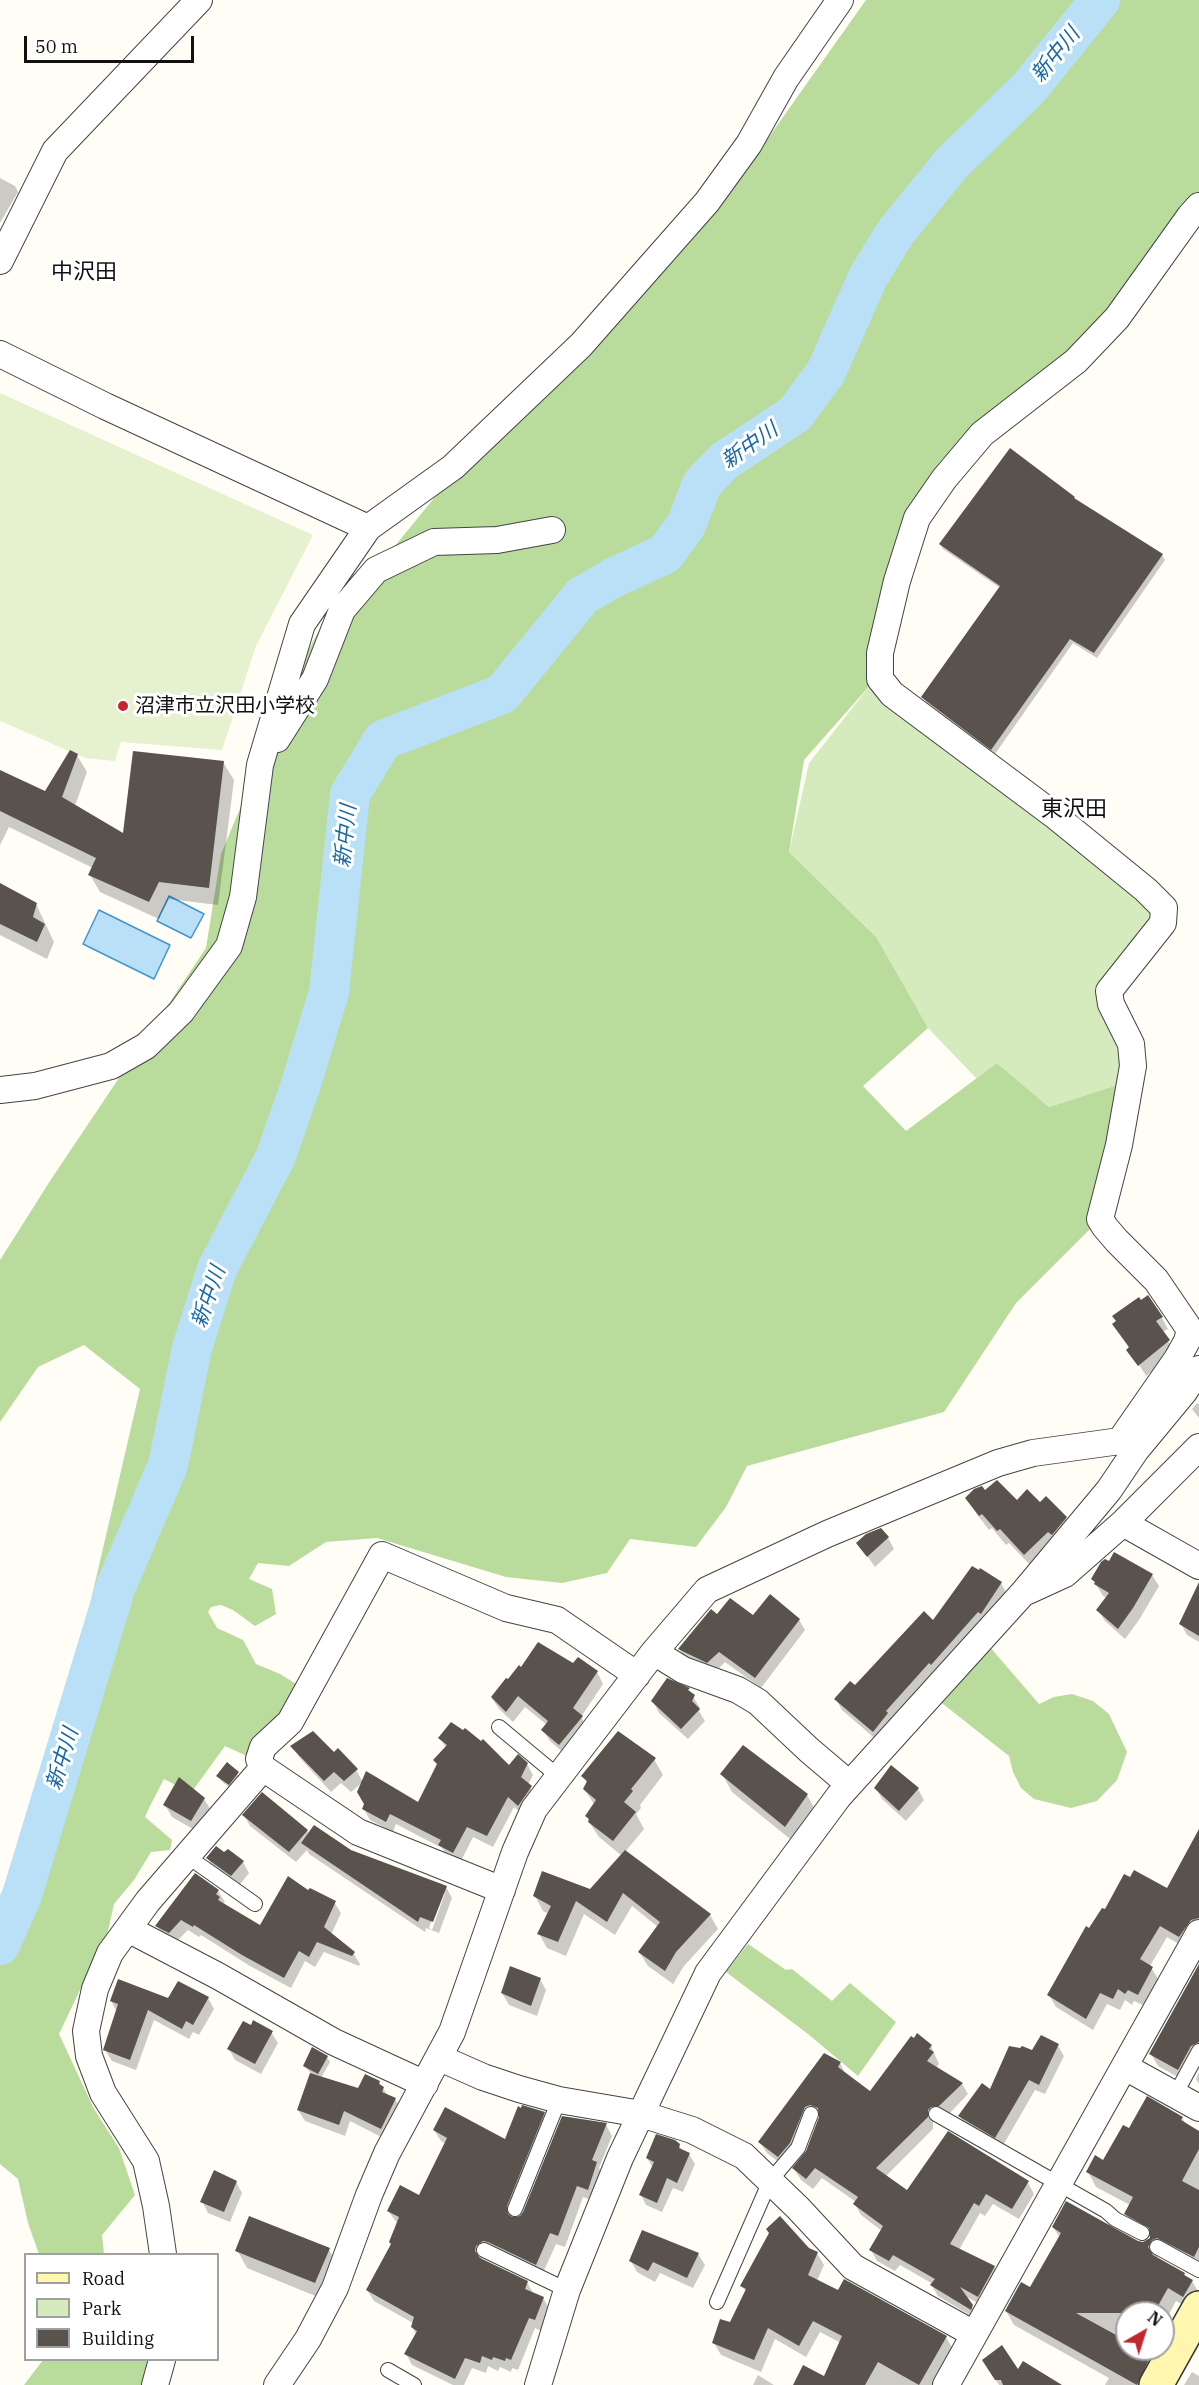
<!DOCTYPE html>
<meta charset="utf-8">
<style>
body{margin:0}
#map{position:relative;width:1199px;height:2385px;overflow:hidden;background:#fffdf5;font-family:"IBM Plex Serif",serif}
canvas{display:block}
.legend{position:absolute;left:24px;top:2253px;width:195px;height:108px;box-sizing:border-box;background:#fff;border:2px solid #a0a0a0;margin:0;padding:8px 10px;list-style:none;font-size:18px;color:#111}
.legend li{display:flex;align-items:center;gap:12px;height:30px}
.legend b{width:30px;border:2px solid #a0a0a0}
.north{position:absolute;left:1115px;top:2301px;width:60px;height:60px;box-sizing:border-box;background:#fff;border:2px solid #a0a0a0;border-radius:50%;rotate:39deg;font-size:16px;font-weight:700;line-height:24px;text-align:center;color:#111}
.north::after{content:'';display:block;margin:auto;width:21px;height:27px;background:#c4262e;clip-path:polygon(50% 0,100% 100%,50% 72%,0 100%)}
.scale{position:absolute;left:24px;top:36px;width:170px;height:27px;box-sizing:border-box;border:3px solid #111;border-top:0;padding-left:8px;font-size:18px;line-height:21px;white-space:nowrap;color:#111;-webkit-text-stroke:4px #fff;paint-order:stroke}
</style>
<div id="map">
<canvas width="1199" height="2385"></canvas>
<ul class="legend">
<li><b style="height:8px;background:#fff6b0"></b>Road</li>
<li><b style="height:16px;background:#d5ebbd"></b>Park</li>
<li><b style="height:16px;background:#5a524d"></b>Building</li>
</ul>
<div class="north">N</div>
<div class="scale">50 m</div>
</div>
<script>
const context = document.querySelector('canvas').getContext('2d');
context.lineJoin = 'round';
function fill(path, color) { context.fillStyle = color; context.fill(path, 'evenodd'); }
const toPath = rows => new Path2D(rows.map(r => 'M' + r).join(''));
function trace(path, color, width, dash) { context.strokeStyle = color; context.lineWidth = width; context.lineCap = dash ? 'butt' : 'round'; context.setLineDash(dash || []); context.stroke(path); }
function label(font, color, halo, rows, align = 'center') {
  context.font = font + ' "IBM Plex Serif","Noto Sans JP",serif'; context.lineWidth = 6; context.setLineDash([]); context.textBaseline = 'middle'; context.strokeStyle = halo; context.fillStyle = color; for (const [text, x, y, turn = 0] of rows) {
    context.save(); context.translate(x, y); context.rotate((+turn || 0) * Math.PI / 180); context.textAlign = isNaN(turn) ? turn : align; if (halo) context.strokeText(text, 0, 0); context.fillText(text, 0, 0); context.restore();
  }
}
fill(toPath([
 [872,683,1164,908,1116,993,1130,1081,1049,1107,997,1063,977,1079,928,1028,869,930,789,852,809,763]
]), '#d5ebbd');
fill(toPath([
 [866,0,1199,0,1199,207,1117,318,1040,377,941,460,911,509,872,683,804,760,789,852,876,937,928,1028,863,1086,906,1131,997,1063,1049,1107,1130,1081,1100,1219,1016,1303,944,1412,747,1466,726,1507,696,1547,630,1539,607,1573,562,1583,506,1577,377,1538,326,1542,289,1566,258,1563,249,1579,272,1589,276,1614,255,1626,233,1610,221,1605,211,1607,208,1612,217,1628,243,1640,256,1664,280,1674,296,1684,306,1702,247,1756,225,1746,191,1793,164,1779,150,1806,145,1817,172,1840,170,1850,151,1852,134,1880,114,1904,108,1931,59,2034,94,2109,119,2148,135,2195,102,2235,104,2254,39,2254,28,2223,18,2179,0,2164,0,1900,55,1755,140,1389,84,1345,38,1367,0,1422,0,1260,50,1181,206,948,221,854,296,674,348,575,376,569,435,497,727,196],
 [989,1646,1039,1704,1054,1697,1072,1694,1093,1701,1109,1714,1127,1752,1117,1780,1097,1801,1071,1808,1034,1799,1021,1788,1013,1772,1009,1756,938,1700],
 [748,1944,786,1970,792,1969,832,2001,850,1983,896,2022,858,2076,808,2034,726,1972],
 [43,2360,149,2360,149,2364,142,2385,24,2385]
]), '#b9dc9c');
fill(toPath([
 [0,393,313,535,256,646,222,750,121,742,115,761,85,758,0,721]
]), '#e6f2cf');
const water = toPath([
 [169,896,204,914,191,938,157,921,169,896],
 [99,910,170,945,154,979,83,944,99,910]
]);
fill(water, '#b9e0f7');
trace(water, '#3f96cf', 1.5);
fill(toPath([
 [0,178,15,186,18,192,0,223],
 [1010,451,1076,501,1162,555,1165,560,1097,658,1073,643,995,754,926,702,923,697,1000,588,943,549,940,544],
 [77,755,87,772,75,806,125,835,223,762,234,780,218,905,169,899,159,919,100,892,90,875,93,868,9,827,0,845,0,772,45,793],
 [0,885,36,904,54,942,47,959,0,935],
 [1162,1318,1168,1329,1162,1332,1175,1352,1146,1376,1121,1335],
 [1197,1403,1199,1404,1199,1418,1192,1409],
 [985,1492,1017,1502,1040,1504,1066,1518,1074,1533,1033,1568,1009,1543,1006,1545,992,1528,989,1530,976,1513,967,1498],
 [888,1538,894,1549,875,1567,858,1543],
 [1115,1554,1152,1575,1159,1586,1139,1620,1125,1639,1105,1621,1098,1610,1107,1598,1103,1596,1093,1579],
 [1001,1583,1007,1594,879,1742,842,1710,836,1699,855,1687,933,1622],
 [1199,1590,1199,1642,1187,1635,1181,1624],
 [718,1616,799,1620,805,1630,761,1688,725,1662,714,1673,686,1660,680,1650],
 [574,1665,597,1672,603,1684,581,1717,588,1729,566,1755,550,1741,543,1730,547,1725,525,1707,513,1722,499,1709,492,1698],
 [667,1680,689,1690,700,1708,699,1711,705,1721,688,1739,659,1713,653,1701],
 [440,1738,509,1767,527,1764,533,1775,528,1785,538,1799,525,1816,514,1807,493,1847,473,1837,460,1863,447,1856,442,1848,396,1824,393,1832,370,1820,364,1809,419,1804,438,1766,435,1760,446,1748],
 [292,1746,334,1754,356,1770,363,1782,351,1792,341,1783,331,1792,299,1757],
 [743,1747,807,1795,817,1813,795,1843,732,1792,722,1774],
 [654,1759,663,1775,640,1805,641,1808,636,1814,644,1829,625,1852,710,1915,718,1929,684,1966,673,1984,648,1966,639,1952,658,1927,632,1906,615,1935,584,1914,566,1956,547,1948,539,1934,549,1914,543,1911,535,1896,591,1891,622,1856,599,1837,589,1822,587,1816,594,1804,584,1789,588,1784,583,1777],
 [227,1764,241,1778,232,1789,221,1781,218,1776],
 [891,1767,918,1789,924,1800,906,1821,882,1799,876,1788],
 [204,1799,211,1810,198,1832,172,1817,165,1805],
 [244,1815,307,1831,309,1834,350,1852,446,1887,452,1898,439,1933,426,1928,425,1932,309,1854,307,1850,296,1862,250,1826],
 [442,1893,445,1893,432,1930,429,1928],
 [1199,1836,1199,1932,1186,1948,1167,1937,1150,1966,1159,1980,1145,2006,1134,2001,1132,2005,1125,2000,1120,2010,1107,2004,1093,2030,1056,2007,1049,1995,1090,1930,1105,1911,1167,1890],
 [225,1854,243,1862,249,1873,238,1887,215,1870,208,1859],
 [196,1875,218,1891,225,1902,222,1904,261,1927,309,1893,334,1902,341,1913,331,1935,353,1953,360,1964,359,1966,324,1952,315,1967,305,1961,291,1988,250,1966,201,1935,199,1937,188,1930,175,1943,163,1937,157,1926],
 [1199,1967,1199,2057,1185,2081,1158,2066,1151,2054],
 [540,1979,546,1990,537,2016,509,2005,502,1993],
 [208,1998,214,2009,199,2035,193,2032,189,2039,154,2020,136,2070,112,2061,105,2050,117,2012,111,2001],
 [271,2032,278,2043,261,2074,235,2060,229,2049],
 [931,2046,939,2064,936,2068,962,2084,968,2094,946,2117,937,2117,933,2122,933,2129,885,2177,908,2193,1028,2183,1034,2194,1019,2219,993,2204,985,2216,980,2213,959,2250,994,2267,1001,2278,985,2307,965,2296,979,2317,978,2320,938,2296,932,2286,933,2284,900,2265,895,2271,877,2261,871,2250,882,2231,861,2215,855,2204,856,2202,822,2178,813,2189,801,2180,794,2169,808,2152,821,2116,816,2116,785,2167,767,2153,760,2142,840,2063,846,2075,870,2093],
 [1058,2046,1064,2056,1045,2094,1035,2090,1002,2147,966,2127,960,2116,991,2092,1033,2052],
 [327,2057,330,2062,321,2078,359,2090,379,2082,388,2096,395,2099,402,2111,387,2140,350,2121,345,2136,305,2121,298,2110,311,2073,304,2066],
 [1199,2072,1199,2084,1196,2079],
 [544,2113,550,2124,512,2218,516,2220,525,2213,606,2125,612,2136,599,2168,603,2174,594,2201,583,2197,565,2247,556,2244,542,2275,490,2252,482,2257,481,2260,527,2282,534,2295,543,2298,550,2310,541,2331,535,2328,518,2370,512,2368,511,2372,500,2367,498,2371,488,2366,486,2373,472,2368,464,2385,453,2385,412,2365,406,2354,416,2334,412,2327,413,2323,374,2301,367,2290,392,2245,398,2224,388,2211,420,2197,446,2144,441,2141,434,2130,506,2141],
 [1182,2118,1186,2124,1199,2132,1199,2268,1161,2253,1156,2258,1184,2274,1192,2281,1199,2293,1191,2310,1176,2301,1163,2325,1163,2313,1127,2313,1127,2349,1150,2349,1147,2354,1158,2370,1151,2385,1105,2385,1109,2378,1014,2325,1006,2311,1031,2289,1060,2238,1053,2227,1143,2243,1152,2238,1134,2228,1126,2214,1130,2205,1096,2187,1088,2172,1104,2162,1130,2130],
 [679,2145,682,2151,689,2154,695,2164,683,2192,673,2188,662,2212,646,2205,641,2195,653,2168,647,2158],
 [236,2182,242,2193,230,2222,208,2213,202,2201],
 [808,2249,817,2253,824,2265,817,2281,946,2337,953,2349,933,2385,795,2385,824,2378,841,2343,820,2332,806,2357,775,2339,761,2372,721,2355,714,2343,730,2323,746,2292,742,2286],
 [237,2250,329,2250,339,2267,325,2300,247,2268],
 [698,2254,705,2265,693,2288,660,2273,655,2282,637,2272,631,2261],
 [1018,2371,1059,2385,999,2385,992,2374],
 [1192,2372,1199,2376,1199,2385,1184,2385],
 [758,2375,774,2385,753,2385]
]), '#0003');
trace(toPath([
 [0,1945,22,1895,116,1586,168,1465,192,1348,217,1269,276,1156,301,1084,329,992,350,794,383,740,502,694,582,596,613,578,665,554,686,525,702,484,724,461,795,414,826,372,868,277,895,233,951,164,1029,88,1100,0]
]), '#b9e0f7', 40);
fill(toPath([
 [1010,448,1075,497,1074,498,1163,554,1094,653,1070,639,991,750,921,697,1000,586,939,544],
 [70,750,78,754,62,797,123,833,133,751,224,761,209,888,159,882,149,902,88,875,96,858,0,811,0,770,45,791],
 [0,883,37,903,33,917,45,924,37,942,0,924],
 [1148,1295,1163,1317,1156,1321,1170,1340,1138,1366,1126,1350,1129,1347,1112,1324,1116,1321,1112,1316,1139,1297,1141,1300],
 [997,1480,1017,1500,1027,1489,1040,1502,1046,1496,1067,1517,1052,1535,1048,1532,1024,1555,1000,1529,997,1531,982,1514,979,1516,965,1498,974,1489,982,1486,985,1490],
 [881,1528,889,1537,867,1557,856,1543,866,1534],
 [1114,1552,1153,1574,1133,1608,1118,1629,1096,1610,1109,1593,1094,1584,1095,1582,1091,1579,1101,1562,1105,1559,1109,1561],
 [972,1566,979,1570,980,1568,1002,1582,981,1614,978,1612,931,1665,929,1663,886,1711,888,1713,873,1732,834,1699,850,1681,855,1685,924,1611,933,1620],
 [1199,1582,1199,1636,1179,1624],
 [770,1594,800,1619,755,1678,719,1652,707,1663,678,1649,711,1609,717,1614,730,1598,753,1615],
 [538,1642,573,1663,578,1657,598,1671,573,1708,583,1716,559,1745,541,1730,548,1721,518,1696,506,1712,491,1697,506,1678,508,1679,519,1665,521,1667],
 [667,1678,690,1688,688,1690,695,1695,692,1701,700,1709,681,1729,651,1701],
 [451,1722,463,1730,465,1728,481,1741,483,1739,509,1765,518,1754,528,1763,521,1777,532,1786,518,1806,508,1797,487,1836,467,1827,453,1853,438,1845,441,1840,390,1814,386,1822,362,1809,364,1804,357,1792,366,1771,418,1802,437,1764,433,1760,447,1745,438,1738],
 [313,1731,334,1752,338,1748,358,1769,344,1781,334,1772,324,1781,290,1746],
 [618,1731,656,1758,631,1789,633,1791,624,1802,636,1812,613,1841,588,1822,589,1819,585,1816,596,1800,583,1789,587,1781,581,1776],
 [743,1745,808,1794,785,1827,720,1774],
 [227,1762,239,1772,229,1785,216,1776],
 [891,1765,919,1788,899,1811,874,1788],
 [179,1777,205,1798,191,1821,163,1805],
 [262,1792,308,1830,289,1852,242,1815],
 [314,1825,351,1850,447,1886,433,1922,420,1917,418,1922,301,1843],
 [1199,1829,1199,1918,1191,1920,1179,1937,1160,1926,1140,1959,1153,1967,1138,1995,1128,1990,1125,1994,1118,1989,1113,1999,1100,1993,1086,2019,1047,1995,1086,1926,1089,1928,1102,1908,1105,1909,1124,1874,1130,1877,1134,1870,1167,1888],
 [216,1846,224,1852,228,1849,244,1861,231,1876,206,1858],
 [625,1850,711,1914,676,1952,665,1971,638,1952,660,1922,623,1893,607,1922,576,1901,558,1942,537,1934,551,1906,533,1896,542,1871,590,1889],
 [195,1873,219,1890,216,1894,220,1897,218,1900,260,1925,288,1876,308,1890,310,1888,336,1901,324,1927,355,1952,352,1956,317,1942,309,1957,299,1951,284,1978,242,1955,194,1925,193,1927,181,1920,169,1933,155,1926],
 [1199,1964,1199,2042,1191,2046,1178,2070,1149,2054],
 [510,1966,541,1978,531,2006,501,1993],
 [118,1979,168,1998,178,1981,209,1997,193,2025,186,2021,182,2029,148,2010,130,2060,103,2050,118,2004,110,2001],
 [253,2020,273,2031,255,2064,227,2049,243,2021,251,2025],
 [917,2033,932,2045,929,2049,934,2052,927,2061,963,2083,939,2106,931,2107,928,2110,928,2117,876,2168,907,2190,948,2131,1029,2181,1012,2209,986,2194,979,2206,974,2203,950,2244,995,2266,978,2297,960,2287,973,2305,971,2310,930,2285,935,2279,893,2255,889,2261,869,2250,883,2226,853,2204,858,2197,815,2168,806,2179,792,2168,806,2151,819,2117,818,2108,810,2105,805,2107,790,2143,778,2157,758,2142,824,2053,841,2062,838,2067,870,2091,911,2036,914,2038],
 [1041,2035,1059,2044,1039,2085,1029,2080,995,2138,958,2116,982,2083,990,2089,1009,2046,1020,2048,1022,2046,1032,2050],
 [312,2047,328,2056,318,2074,303,2066],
 [310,2073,358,2088,365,2074,380,2081,379,2084,384,2087,382,2092,396,2098,381,2129,344,2111,339,2125,297,2110],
 [1147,2096,1183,2117,1181,2120,1199,2131,1199,2149,1182,2181,1199,2190,1199,2247,1194,2257,1157,2238,1152,2240,1148,2247,1153,2255,1185,2273,1184,2275,1193,2280,1183,2297,1168,2288,1154,2313,1076,2313,1127,2341,1127,2349,1140,2349,1151,2355,1137,2385,1005,2311,1021,2282,1030,2287,1061,2233,1052,2227,1066,2201,1138,2241,1143,2242,1150,2238,1149,2228,1124,2214,1133,2197,1086,2172,1095,2155,1103,2160,1123,2125,1129,2128],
 [522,2105,545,2112,507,2206,508,2214,512,2217,520,2216,523,2212,562,2116,607,2123,592,2160,597,2162,588,2190,577,2186,558,2236,550,2233,536,2265,488,2242,483,2241,476,2246,475,2251,480,2258,528,2281,525,2289,544,2297,535,2320,529,2318,511,2360,506,2358,505,2361,493,2357,492,2360,482,2356,480,2363,465,2358,455,2379,404,2354,417,2331,411,2327,414,2317,366,2290,391,2244,389,2242,399,2217,387,2211,400,2185,419,2195,447,2138,433,2130,445,2107,505,2139,518,2106,521,2108],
 [656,2134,675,2140,680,2144,679,2148,690,2153,677,2183,667,2178,657,2203,639,2195,654,2162,646,2158],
 [214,2170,237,2181,224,2212,200,2202],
 [249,2216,330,2248,315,2283,235,2251],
 [780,2216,809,2248,818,2252,808,2275,838,2290,844,2279,947,2336,919,2385,878,2362,865,2385,793,2385,803,2365,824,2376,842,2336,813,2321,799,2346,768,2328,754,2360,712,2343,720,2319,730,2322,746,2289,740,2286,769,2233,766,2229],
 [642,2230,699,2253,687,2278,653,2262,648,2271,629,2261],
 [1002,2345,1018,2369,1023,2361,1062,2385,1003,2385,1001,2380,995,2380,982,2360]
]), '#5a524d');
const lane = toPath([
 [499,1727,559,1777],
 [187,1856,255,1904],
 [1175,2095,1199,2051],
 [936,2114,1106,2211,1115,2219,1142,2233],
 [515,2209,559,2100],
 [1157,2247,1199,2270],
 [484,2250,567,2290],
 [717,2302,770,2181,798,2148,811,2114],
 [388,2370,414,2385]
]);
const street = toPath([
 [0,261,55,151,199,0],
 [0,354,105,406,368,528],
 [277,739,315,679,342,610,376,570,434,542,497,540,552,530],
 [0,1090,35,1086,111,1066,146,1046,181,1012,229,946,243,897,260,765,302,624,368,528,453,467,581,345,707,202,749,144,786,78,840,0],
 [1120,1441,1177,1359,1187,1341,1190,1330,1156,1280,1117,1241,1105,1227,1100,1219,1119,1145,1133,1066,1131,1044,1111,1004,1109,991,1163,923,1164,908,1146,890,1054,815,892,694,880,679,880,653,897,581,917,518,944,479,982,434,1076,361,1117,318,1190,216,1199,206],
 [1123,1523,1199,1566],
 [1028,1591,1065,1574,1123,1523,1199,1447],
 [654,1652,683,1670,738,1690,758,1702,809,1750,849,1784],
 [263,1768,358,1832,502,1890],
 [128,1929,218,1976,334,2042,425,2084],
 [440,2058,483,2077,519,2089,559,2100,641,2114,692,2130,744,2156,798,2208,853,2267,974,2334],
 [1125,2067,1199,2108],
 [163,2254,156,2206,146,2161,103,2093,89,2056,86,2031,95,1989,110,1953,148,1901,263,1768,259,1759,263,1747,290,1722,382,1555,506,1608,557,1620,637,1675],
 [155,2385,162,2360],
 [277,2385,308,2339,335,2288,369,2195,387,2153,452,2032,515,1852,534,1809,654,1652,707,1590,827,1534,998,1463,1033,1453,1120,1441,1134,1449],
 [538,2385,567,2290,620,2158,708,1973,839,1796,1023,1593,1109,1490,1136,1450,1184,1392,1199,1369],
 [946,2385,1199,1933]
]);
const secondary = toPath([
 [1156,2385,1199,2308]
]);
trace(lane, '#444', 16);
trace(street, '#444', 28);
trace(secondary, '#333', 36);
trace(lane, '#fff', 14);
trace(street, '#fff', 26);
trace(secondary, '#fff6b0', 33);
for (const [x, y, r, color] of [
 [123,706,6,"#c4262e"]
]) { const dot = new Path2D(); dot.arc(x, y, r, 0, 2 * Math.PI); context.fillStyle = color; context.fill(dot); trace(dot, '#fff', 2); }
label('20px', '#111', '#fff', [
 ["沼津市立沢田小学校",135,706]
], 'left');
label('italic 21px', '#1768a6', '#fff', [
 ["新中川",1056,55,-51],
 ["新中川",750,446,-35],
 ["新中川",346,836,-84],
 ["新中川",209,1297,-71],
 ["新中川",63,1759,-73]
]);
label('22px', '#111', '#fff', [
 ["中沢田",84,273],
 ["東沢田",1074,810]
]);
</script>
